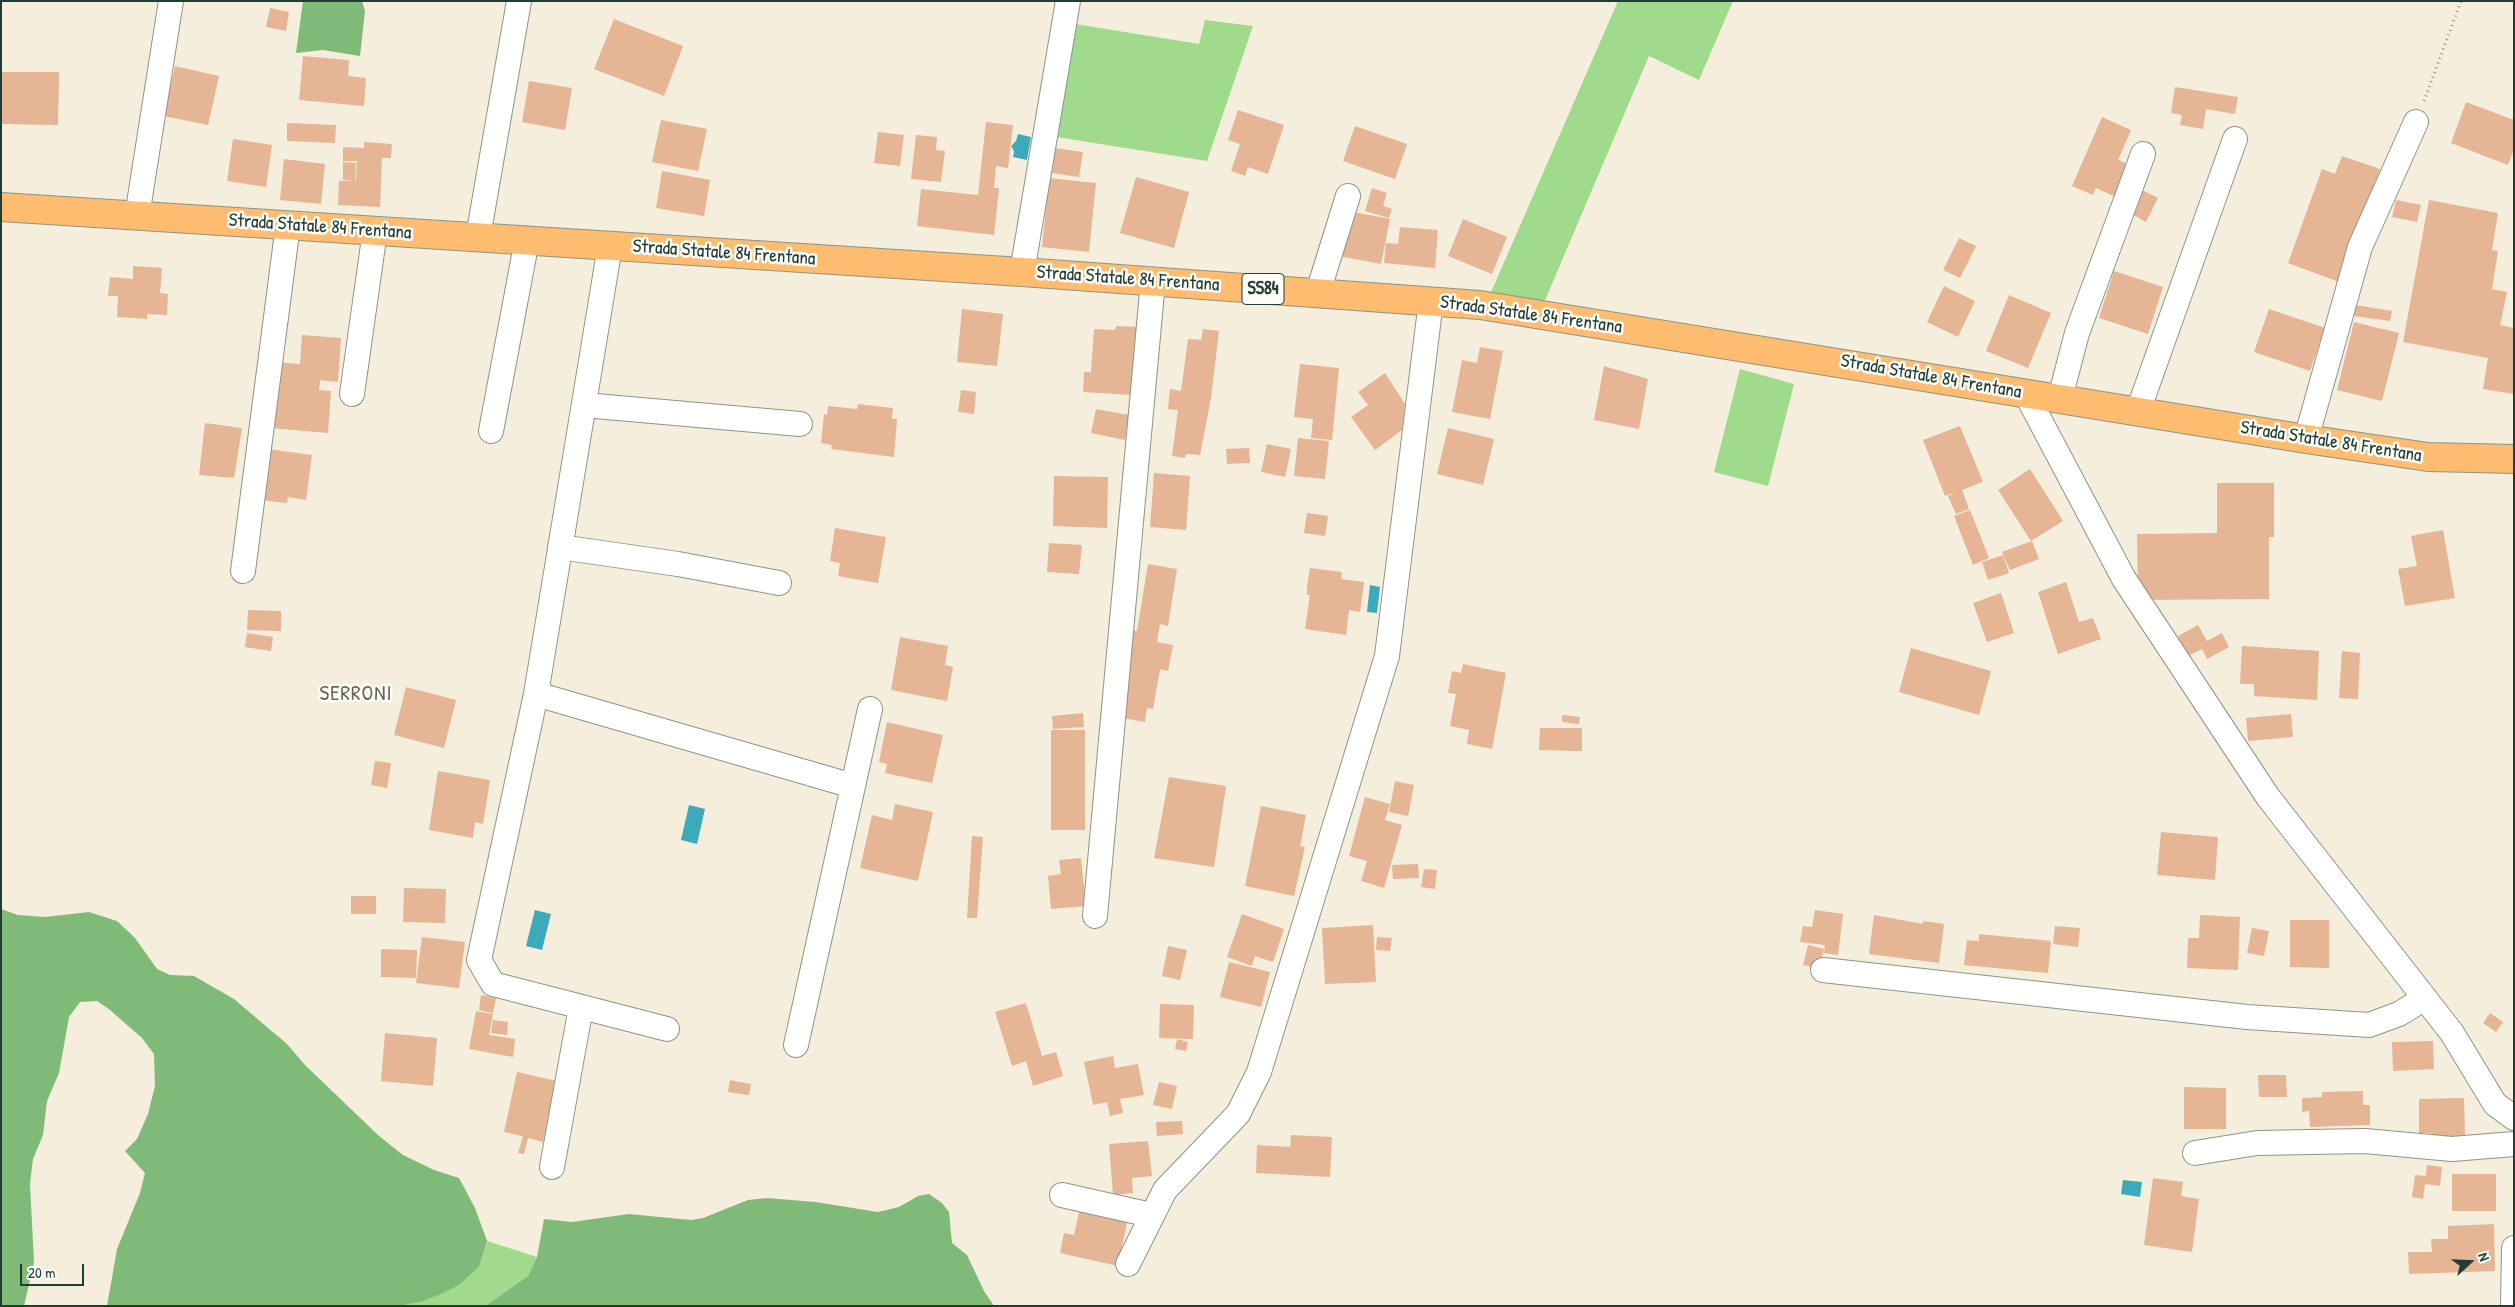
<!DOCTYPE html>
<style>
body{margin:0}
#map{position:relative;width:2515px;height:1307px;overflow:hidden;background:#f6eedc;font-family:"Patrick Hand",sans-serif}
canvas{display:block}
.frame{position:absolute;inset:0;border:2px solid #1f3d34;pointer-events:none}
.north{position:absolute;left:2445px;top:1237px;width:50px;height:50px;-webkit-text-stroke:4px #fdfcf7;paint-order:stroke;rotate:70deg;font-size:14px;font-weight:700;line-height:20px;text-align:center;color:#1f3d34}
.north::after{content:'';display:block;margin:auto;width:18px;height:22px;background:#1f3d34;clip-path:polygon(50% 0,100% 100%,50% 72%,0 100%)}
.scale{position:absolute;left:20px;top:1264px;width:64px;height:22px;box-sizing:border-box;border:2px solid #1f3d34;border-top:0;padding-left:6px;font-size:15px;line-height:18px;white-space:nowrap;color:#1f3d34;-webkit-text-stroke:4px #fdfcf7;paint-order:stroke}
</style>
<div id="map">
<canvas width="2515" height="1307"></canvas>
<div class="frame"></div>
<div class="north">N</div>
<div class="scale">20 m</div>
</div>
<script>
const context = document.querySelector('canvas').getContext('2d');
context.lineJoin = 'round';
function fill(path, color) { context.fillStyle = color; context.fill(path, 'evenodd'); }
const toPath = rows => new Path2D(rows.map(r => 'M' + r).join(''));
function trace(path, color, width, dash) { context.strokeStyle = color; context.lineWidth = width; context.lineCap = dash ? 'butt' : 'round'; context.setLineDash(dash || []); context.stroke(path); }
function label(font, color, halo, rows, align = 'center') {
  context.font = font + ' "Patrick Hand",sans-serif'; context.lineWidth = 5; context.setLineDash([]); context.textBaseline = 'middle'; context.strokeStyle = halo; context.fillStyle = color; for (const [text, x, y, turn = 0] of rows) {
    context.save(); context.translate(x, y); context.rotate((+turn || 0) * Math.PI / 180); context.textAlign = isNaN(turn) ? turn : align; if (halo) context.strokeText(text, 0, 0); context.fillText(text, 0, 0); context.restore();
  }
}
fill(toPath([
 [1618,1,1733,1,1699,80,1649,56,1543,305,1489,297],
 [1205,20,1253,26,1207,161,1050,136,1069,23,1199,44],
 [1740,369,1794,384,1768,486,1714,472],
 [487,1241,537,1257,528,1276,485,1306,399,1306,421,1302,459,1285,479,1267]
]), '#a0da8c');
fill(toPath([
 [303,1,362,1,365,11,360,56,323,50,296,53],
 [1,909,18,915,45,917,89,912,117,921,135,938,157,969,170,975,194,976,234,999,287,1044,305,1065,379,1136,403,1155,434,1170,459,1178,475,1208,487,1241,479,1267,459,1285,441,1294,421,1302,399,1306,107,1306,117,1249,140,1193,145,1173,125,1151,137,1139,148,1114,155,1086,154,1054,142,1038,110,1010,97,1001,80,1002,69,1017,59,1073,47,1101,43,1135,33,1159,30,1184,34,1262,24,1306,1,1306],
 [929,1194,942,1203,949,1212,952,1243,967,1255,984,1291,994,1306,485,1306,528,1276,537,1257,544,1219,572,1222,629,1214,691,1220,703,1218,748,1200,767,1198,815,1202,878,1212,899,1207,918,1196]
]), '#80ba78');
fill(toPath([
 [1018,134,1031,137,1027,160,1013,157,1014,151,1011,146,1016,141],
 [1370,585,1380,587,1377,613,1367,612],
 [689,805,705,809,697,844,681,840],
 [535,910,551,914,542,950,526,946],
 [2123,1180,2142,1182,2140,1197,2121,1194]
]), '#3caabb');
fill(toPath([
 [270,8,289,12,286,31,266,27],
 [614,19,683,46,664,96,594,69],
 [303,56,349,60,348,76,366,78,364,106,299,100],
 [175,66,219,76,208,125,164,116],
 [1,72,59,72,58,125,1,124],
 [529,81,572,88,565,130,522,122],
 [2175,87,2238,97,2235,114,2206,109,2203,129,2180,125,2182,115,2171,113],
 [2466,102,2514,120,2514,149,2508,165,2451,143],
 [1238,110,1284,125,1268,174,1248,167,1245,176,1231,171,1240,144,1228,140],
 [2102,117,2131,130,2118,160,2132,166,2118,198,2096,188,2093,195,2072,186],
 [661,120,707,129,698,171,652,162],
 [986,122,1013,125,1008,168,996,166,994,188,999,188,994,235,917,226,921,189,978,195],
 [287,123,336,125,335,143,287,141],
 [1355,126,1407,144,1395,179,1343,161],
 [878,132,904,135,900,166,874,163],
 [916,135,937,137,936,150,945,151,941,182,911,179],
 [233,139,272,145,266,187,227,181],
 [364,142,392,144,391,158,382,158,380,207,338,205,339,181,356,181,357,161,343,161,343,147,364,148],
 [1055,148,1083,152,1079,177,1052,173],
 [2342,156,2380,169,2339,282,2288,263,2322,169,2335,174],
 [284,159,325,164,321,204,280,200],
 [343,162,356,163,355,181,343,180],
 [662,171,710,180,704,216,656,208],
 [1136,177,1189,192,1174,248,1120,233],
 [1049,178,1096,183,1089,252,1042,247],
 [1372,188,1387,193,1383,206,1392,209,1389,218,1365,211],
 [2142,190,2158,198,2146,222,2130,213],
 [2396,200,2421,205,2417,222,2392,217],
 [2429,200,2498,213,2492,250,2498,251,2492,289,2507,292,2500,325,2514,328,2514,394,2483,389,2488,358,2403,342],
 [1348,211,1390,219,1381,264,1339,256],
 [1463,219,1507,237,1492,274,1448,256],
 [1400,227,1438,230,1435,268,1384,263,1386,243,1398,244],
 [1959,238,1976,246,1960,278,1943,270],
 [133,266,162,268,160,293,168,294,167,315,147,314,147,319,117,317,118,296,108,296,110,277,133,279],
 [2114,271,2163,287,2148,334,2099,318],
 [1944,286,1975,301,1958,337,1927,322],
 [2009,295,2051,313,2028,368,1986,351],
 [2356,305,2392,311,2390,321,2354,316],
 [962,309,1003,314,997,366,957,362],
 [2269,309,2325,328,2310,371,2254,352],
 [2354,322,2399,333,2382,401,2337,390],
 [1116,326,1138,327,1131,395,1083,392,1084,372,1091,372,1094,329,1115,330],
 [1203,329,1219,331,1211,398,1200,455,1186,454,1185,458,1172,456,1178,410,1168,409,1170,389,1181,391,1188,339,1201,340],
 [302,335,341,338,338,382,320,380,319,390,331,391,328,433,271,428,276,362,300,364],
 [1480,347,1503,351,1490,419,1452,412,1462,360,1477,363],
 [1300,364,1339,368,1332,440,1311,438,1313,419,1294,417],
 [1604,366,1648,379,1639,429,1594,420],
 [1385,373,1405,404,1402,430,1375,450,1351,417,1368,405,1358,392],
 [961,390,976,392,974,414,958,412],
 [858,404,893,408,892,419,897,419,894,457,831,449,832,445,821,443,824,414,827,415,828,406,857,409],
 [1096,409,1129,415,1125,440,1091,433],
 [205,423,242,428,234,478,199,475],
 [1960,426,1983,482,1962,490,1969,509,1956,514,1948,496,1956,492,1945,496,1923,440],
 [1448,428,1494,439,1483,485,1437,474],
 [1298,438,1329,441,1325,479,1294,476],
 [1267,444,1291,449,1285,477,1261,472],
 [1249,448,1250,463,1227,464,1226,449],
 [268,449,312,455,306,500,288,497,287,503,261,500],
 [2030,469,2063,521,2031,541,1998,490],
 [1154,473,1190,476,1186,530,1150,527],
 [1054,476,1108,477,1107,528,1053,526],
 [2217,483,2274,483,2274,537,2269,537,2269,599,2138,600,2137,534,2217,533],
 [1970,510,1989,558,1973,565,1954,516],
 [1307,513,1328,516,1325,536,1304,533],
 [835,528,886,537,878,583,838,576,840,563,830,561],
 [2443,530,2455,598,2405,606,2398,569,2417,566,2411,536],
 [2032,541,2039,559,2010,570,2002,552],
 [1049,543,1082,545,1079,574,1047,572],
 [2003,555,2009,573,1988,580,1982,562],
 [1148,564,1177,569,1168,626,1160,624,1157,642,1173,645,1168,671,1160,669,1153,709,1147,708,1145,722,1117,717,1132,630,1137,631],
 [1310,568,1342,572,1341,579,1364,582,1360,612,1349,610,1346,635,1305,629,1310,595,1307,595,1307,587],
 [2066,582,2079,622,2093,618,2101,639,2058,654,2038,592],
 [2001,593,2014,633,1987,642,1973,603],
 [248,610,281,611,281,631,247,630],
 [2198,625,2207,641,2222,633,2229,647,2207,659,2202,649,2188,656,2178,636],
 [247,633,273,637,271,651,245,647],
 [900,637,948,646,945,665,953,667,947,701,891,690],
 [2242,646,2319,651,2317,700,2254,696,2254,684,2240,684],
 [1911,648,1991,671,1979,715,1899,692],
 [2342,651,2360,653,2358,699,2339,698],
 [1463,664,1506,673,1492,749,1467,744,1469,730,1450,726,1456,694,1448,693,1452,671,1461,673],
 [406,687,456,700,444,748,394,735],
 [1083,713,1084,727,1053,729,1052,716],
 [2291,714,2293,737,2248,741,2246,718],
 [1562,715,1580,717,1579,724,1562,722],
 [887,722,943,735,932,783,885,773,887,764,879,762],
 [1540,728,1582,728,1582,751,1539,750],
 [1051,730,1085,730,1085,830,1051,830],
 [375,761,391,763,387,788,371,785],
 [438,771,490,780,483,824,475,822,473,838,429,830],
 [1169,777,1226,786,1214,867,1154,858],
 [1395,781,1414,785,1408,816,1389,812],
 [1365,797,1390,804,1385,820,1402,825,1384,888,1361,881,1367,861,1349,856],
 [895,804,933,812,918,881,860,868,872,815,892,820],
 [1261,806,1306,815,1300,846,1305,847,1294,896,1245,886],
 [2161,832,2218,837,2215,880,2157,875],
 [972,836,983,837,977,918,967,918],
 [1081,858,1086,906,1051,909,1048,876,1061,874,1059,860],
 [1418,864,1419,878,1393,879,1392,865],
 [1424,869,1437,870,1435,889,1421,887],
 [404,888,446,889,445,923,403,922],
 [351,896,376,896,376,914,351,914],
 [1815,910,1843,914,1838,955,1824,953,1825,945,1800,942,1803,926,1812,927],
 [1242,914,1284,929,1273,962,1255,956,1252,966,1227,957],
 [1874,915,1923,924,1923,921,1944,924,1939,963,1869,954],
 [2200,915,2240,917,2238,970,2187,968,2188,938,2199,938],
 [2290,920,2329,920,2329,968,2290,967],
 [1373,925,1376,982,1325,984,1322,928],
 [2055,926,2080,928,2078,947,2053,944],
 [2252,928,2269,931,2264,956,2247,953],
 [1979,934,2051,941,2048,973,1964,965,1967,940,1979,941],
 [422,937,465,942,459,988,416,983],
 [1377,937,1392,938,1390,951,1376,950],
 [1808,945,1824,949,1819,969,1803,965],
 [1168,946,1187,950,1180,980,1162,976],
 [381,949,417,950,416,978,381,977],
 [1229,962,1270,972,1261,1007,1220,997],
 [481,995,496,998,493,1013,479,1010],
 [1026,1003,1042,1056,1056,1052,1063,1076,1033,1086,1026,1061,1012,1066,995,1012],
 [1160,1004,1194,1005,1193,1039,1159,1038],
 [476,1011,493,1014,489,1035,515,1039,513,1057,469,1049],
 [2490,1013,2503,1022,2496,1032,2483,1023],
 [493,1020,508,1022,507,1035,491,1033],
 [385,1033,437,1038,433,1086,381,1081],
 [1177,1039,1188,1042,1186,1051,1175,1049],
 [2433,1041,2434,1069,2393,1071,2392,1042],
 [1113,1056,1115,1068,1138,1064,1144,1095,1120,1099,1123,1113,1110,1116,1107,1102,1093,1105,1084,1062],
 [517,1072,557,1081,543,1142,528,1138,524,1154,518,1153,523,1136,504,1132],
 [2258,1075,2286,1075,2287,1097,2259,1097],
 [730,1080,751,1084,749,1095,728,1092],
 [1159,1082,1177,1086,1172,1109,1153,1105],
 [2184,1087,2226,1088,2226,1129,2184,1129],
 [2363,1091,2363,1105,2370,1105,2370,1125,2310,1127,2309,1111,2302,1112,2302,1098,2322,1097,2322,1092],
 [2464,1098,2465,1137,2431,1137,2431,1133,2419,1133,2419,1099],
 [1182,1121,1183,1134,1157,1136,1156,1122],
 [1291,1135,1332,1137,1330,1177,1256,1173,1257,1145,1290,1147],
 [1148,1141,1152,1176,1132,1178,1133,1193,1113,1195,1109,1144],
 [2427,1165,2442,1167,2440,1186,2425,1184,2423,1199,2412,1197,2415,1175,2426,1176],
 [2452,1174,2496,1174,2496,1211,2452,1211],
 [2153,1178,2183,1182,2181,1196,2199,1199,2192,1252,2144,1245],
 [1080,1208,1128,1218,1118,1266,1060,1253,1064,1233,1074,1235],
 [2494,1224,2495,1271,2409,1274,2408,1252,2432,1252,2431,1239,2448,1239,2448,1226]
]), '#e5b595');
const minor = toPath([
 [137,216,171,1],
 [478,237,519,1],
 [610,246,536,694,479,960,493,984,667,1029],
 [1022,272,1068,1],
 [1318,292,1348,196],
 [352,394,375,231],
 [2026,394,2124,579,2268,797,2452,1033,2495,1104,2514,1118],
 [2060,398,2077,333,2143,154],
 [584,405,800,424],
 [2138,411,2235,139],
 [491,431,527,240],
 [2306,439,2360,247,2416,122],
 [560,547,678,564,779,583],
 [243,571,288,225],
 [536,694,853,786],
 [1095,916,1153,281],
 [1823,970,2247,1017,2369,1025,2399,1014,2425,998],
 [796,1045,870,709],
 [2195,1153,2257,1143,2365,1141,2452,1149,2514,1144],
 [552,1167,581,1007],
 [1062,1195,1151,1215],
 [1128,1264,1165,1190,1238,1114,1259,1072,1387,656,1431,301],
 [2513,1306,2514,1248]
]);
const major = toPath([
 [1,207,1022,272,1480,305,2306,439,2428,457,2514,459]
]);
trace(minor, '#8a9688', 26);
trace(major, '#8a9688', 30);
trace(toPath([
 [2424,101,2461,1]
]), '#8a9688', 3, [1, 4]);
trace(minor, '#fff', 24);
trace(major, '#fdbc70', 28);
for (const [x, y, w] of [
 [1263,289,42]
]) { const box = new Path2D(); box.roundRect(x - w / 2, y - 15.5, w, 31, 4); context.fillStyle = '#fdfcf7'; context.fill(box); trace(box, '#1f3d34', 1); }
label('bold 18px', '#1f3d34', null, [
 ["SS84",1263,289]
]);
label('19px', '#1f3d34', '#fdfcf7', [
 ["Strada Statale 84 Frentana",320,227,4],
 ["Strada Statale 84 Frentana",724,253,4],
 ["Strada Statale 84 Frentana",1128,279,4],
 ["Strada Statale 84 Frentana",1531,315,8],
 ["Strada Statale 84 Frentana",1931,377,10],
 ["Strada Statale 84 Frentana",2331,442,9]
]);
context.letterSpacing = '1px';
label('21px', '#646756', '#fdfcf7', [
 ["SERRONI",356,694]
]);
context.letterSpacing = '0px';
</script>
